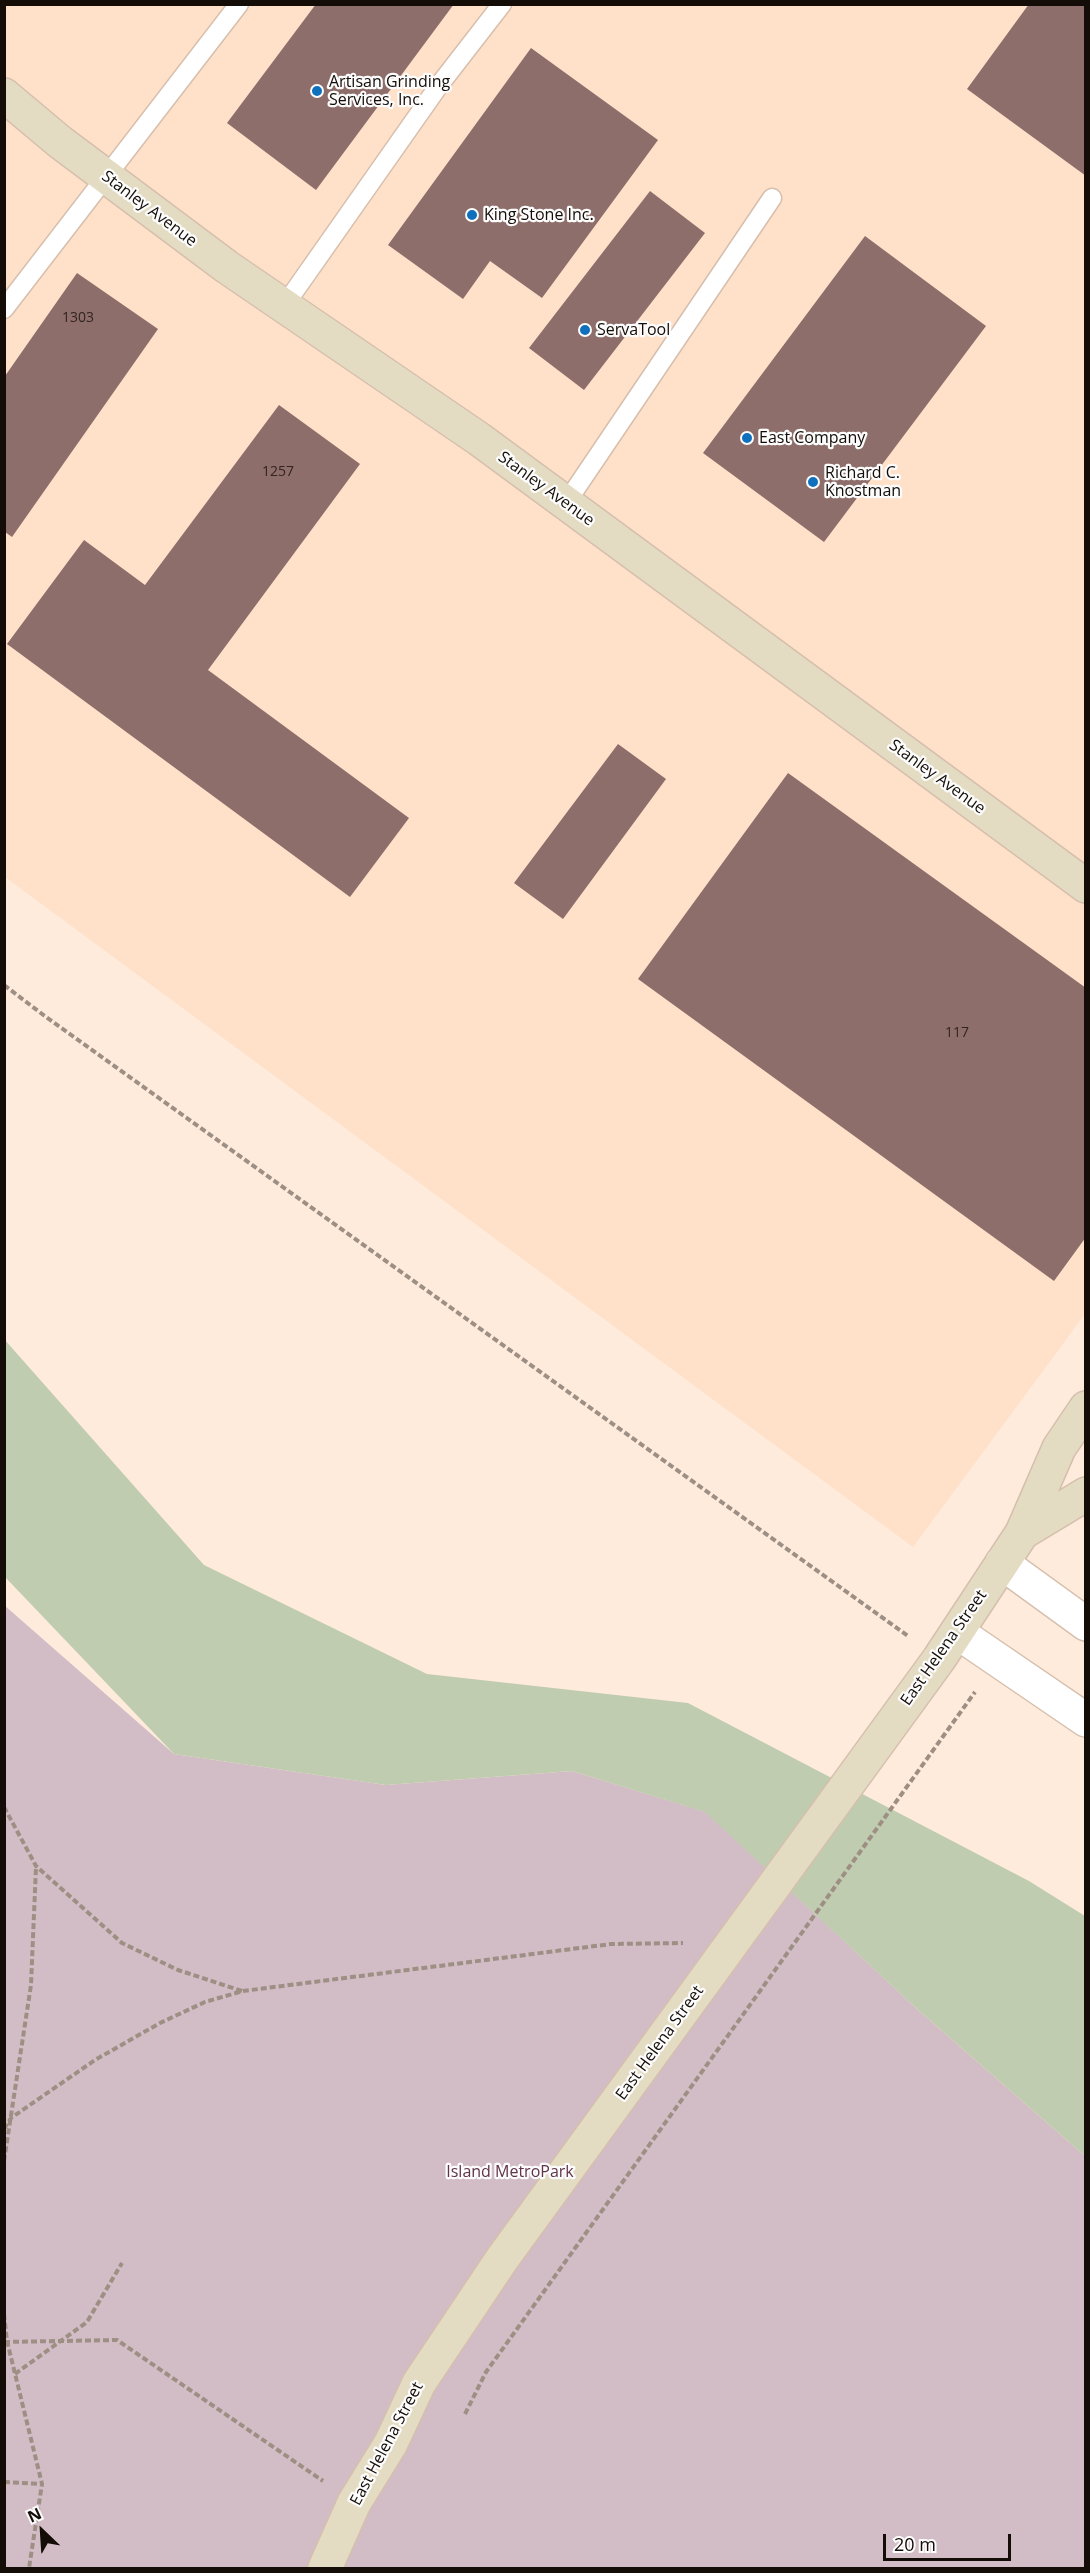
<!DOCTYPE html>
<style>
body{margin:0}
#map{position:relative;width:1090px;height:2573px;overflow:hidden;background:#feebdc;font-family:"Open Sans",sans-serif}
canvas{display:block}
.frame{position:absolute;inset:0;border:6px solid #140c07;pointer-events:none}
.north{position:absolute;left:12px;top:2501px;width:60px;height:60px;-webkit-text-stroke:4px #fcfcfc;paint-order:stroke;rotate:335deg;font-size:16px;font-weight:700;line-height:24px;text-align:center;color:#140c07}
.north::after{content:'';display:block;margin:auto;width:21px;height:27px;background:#140c07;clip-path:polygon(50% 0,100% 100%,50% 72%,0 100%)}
.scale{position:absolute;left:883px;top:2534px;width:128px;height:27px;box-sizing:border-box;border:3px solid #140c07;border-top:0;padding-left:8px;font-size:18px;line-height:21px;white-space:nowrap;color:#140c07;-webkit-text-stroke:4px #fcfcfc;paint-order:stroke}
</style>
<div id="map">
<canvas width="1090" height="2573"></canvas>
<div class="frame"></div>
<div class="north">N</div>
<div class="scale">20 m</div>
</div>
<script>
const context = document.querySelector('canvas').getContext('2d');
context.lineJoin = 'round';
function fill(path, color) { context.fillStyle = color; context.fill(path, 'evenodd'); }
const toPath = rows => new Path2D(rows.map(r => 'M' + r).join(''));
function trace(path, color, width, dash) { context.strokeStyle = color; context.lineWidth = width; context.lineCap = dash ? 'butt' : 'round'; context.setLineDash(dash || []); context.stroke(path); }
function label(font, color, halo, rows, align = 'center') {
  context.font = font + ' "Open Sans",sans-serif'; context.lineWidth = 4.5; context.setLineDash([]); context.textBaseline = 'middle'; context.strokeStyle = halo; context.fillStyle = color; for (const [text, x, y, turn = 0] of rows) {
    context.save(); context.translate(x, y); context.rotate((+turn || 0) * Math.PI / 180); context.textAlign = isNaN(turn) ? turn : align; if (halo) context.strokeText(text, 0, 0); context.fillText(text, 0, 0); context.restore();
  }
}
fill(toPath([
 [5,5,1085,5,1085,1314,913,1547,5,877]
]), '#ffe0c9');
fill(toPath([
 [4,1605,174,1754,386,1785,572,1771,706,1812,917,2009,1085,2156,1085,2568,5,2568]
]), '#d2bdc6');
fill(toPath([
 [4,1339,204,1565,427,1674,688,1703,1029,1881,1085,1916,1085,2156,917,2009,705,1812,572,1771,386,1785,174,1754,5,1577]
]), '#c0ccaf');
fill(toPath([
 [316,4,454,4,316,190,227,123],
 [1029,4,1086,4,1086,176,967,89],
 [531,48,658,140,542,298,490,261,463,299,388,245],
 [650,191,705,233,584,390,529,348],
 [865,236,986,326,824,542,703,453],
 [77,273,158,329,12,537,5,532,5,376],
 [279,405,360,464,208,670,409,818,350,897,7,644,84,540,145,585],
 [618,744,666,779,563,919,514,883],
 [788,773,1086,988,1086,1237,1054,1281,638,979]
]), '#8e6e6b');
const lane = toPath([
 [284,306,440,84,502,4],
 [4,309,239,4],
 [566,503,772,198]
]);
const street = toPath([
 [1002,1563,1086,1624],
 [957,1632,1086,1720]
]);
const secondary = toPath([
 [4,95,60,142,227,267,479,439,1086,886],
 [1022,1533,1086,1494],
 [325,2568,354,2503,391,2443,419,2383,502,2259,939,1659,1022,1533,1059,1448,1086,1408]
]);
trace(lane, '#d6bfad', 21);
trace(street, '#d6bfad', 36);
trace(secondary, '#d6bfad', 36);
trace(toPath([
 [4,985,46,1017,908,1636],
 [4,1807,36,1866,122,1943,178,1970,242,1991],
 [4,2129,11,2118,95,2060,160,2023,205,2002,243,1991,611,1944,683,1943],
 [4,2161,31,1985,36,1867],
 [4,2314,7,2341,42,2484,29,2568],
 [4,2342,117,2340,323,2481],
 [15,2374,87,2322,122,2263],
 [465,2414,486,2372,975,1692],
 [4,2482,42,2484]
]), '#9e8f84', 4, [6, 3]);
trace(lane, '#fff', 18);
trace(street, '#fff', 33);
trace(secondary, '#e3dcc3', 33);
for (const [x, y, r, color] of [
 [317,91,6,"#0f71bd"],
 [472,215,6,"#0f71bd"],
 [585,330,6,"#0f71bd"],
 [747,438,6,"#0f71bd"],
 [813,482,6,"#0f71bd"]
]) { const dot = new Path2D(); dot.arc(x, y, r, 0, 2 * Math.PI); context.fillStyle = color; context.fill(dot); trace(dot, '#fcfcfc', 2); }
label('14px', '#322420', null, [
 ["1303",78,318],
 ["1257",278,472],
 ["117",957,1033]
]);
label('16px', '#140c07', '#fcfcfc', [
 ["Artisan Grinding",329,82],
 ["Services, Inc.",329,100],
 ["King Stone Inc.",484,215],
 ["ServaTool",597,330],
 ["East Company",759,438],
 ["Richard C.",825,473],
 ["Knostman",825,491]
], 'left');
label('16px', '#140c07', '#fcfcfc', [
 ["Stanley Avenue",149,209,37],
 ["Stanley Avenue",546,489,36],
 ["Stanley Avenue",937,777,36],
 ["East Helena Street",944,1648,-55],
 ["East Helena Street",660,2043,-54],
 ["East Helena Street",387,2444,-62]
]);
label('16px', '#613349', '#fcfcfc', [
 ["Island MetroPark",510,2172]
]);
</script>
